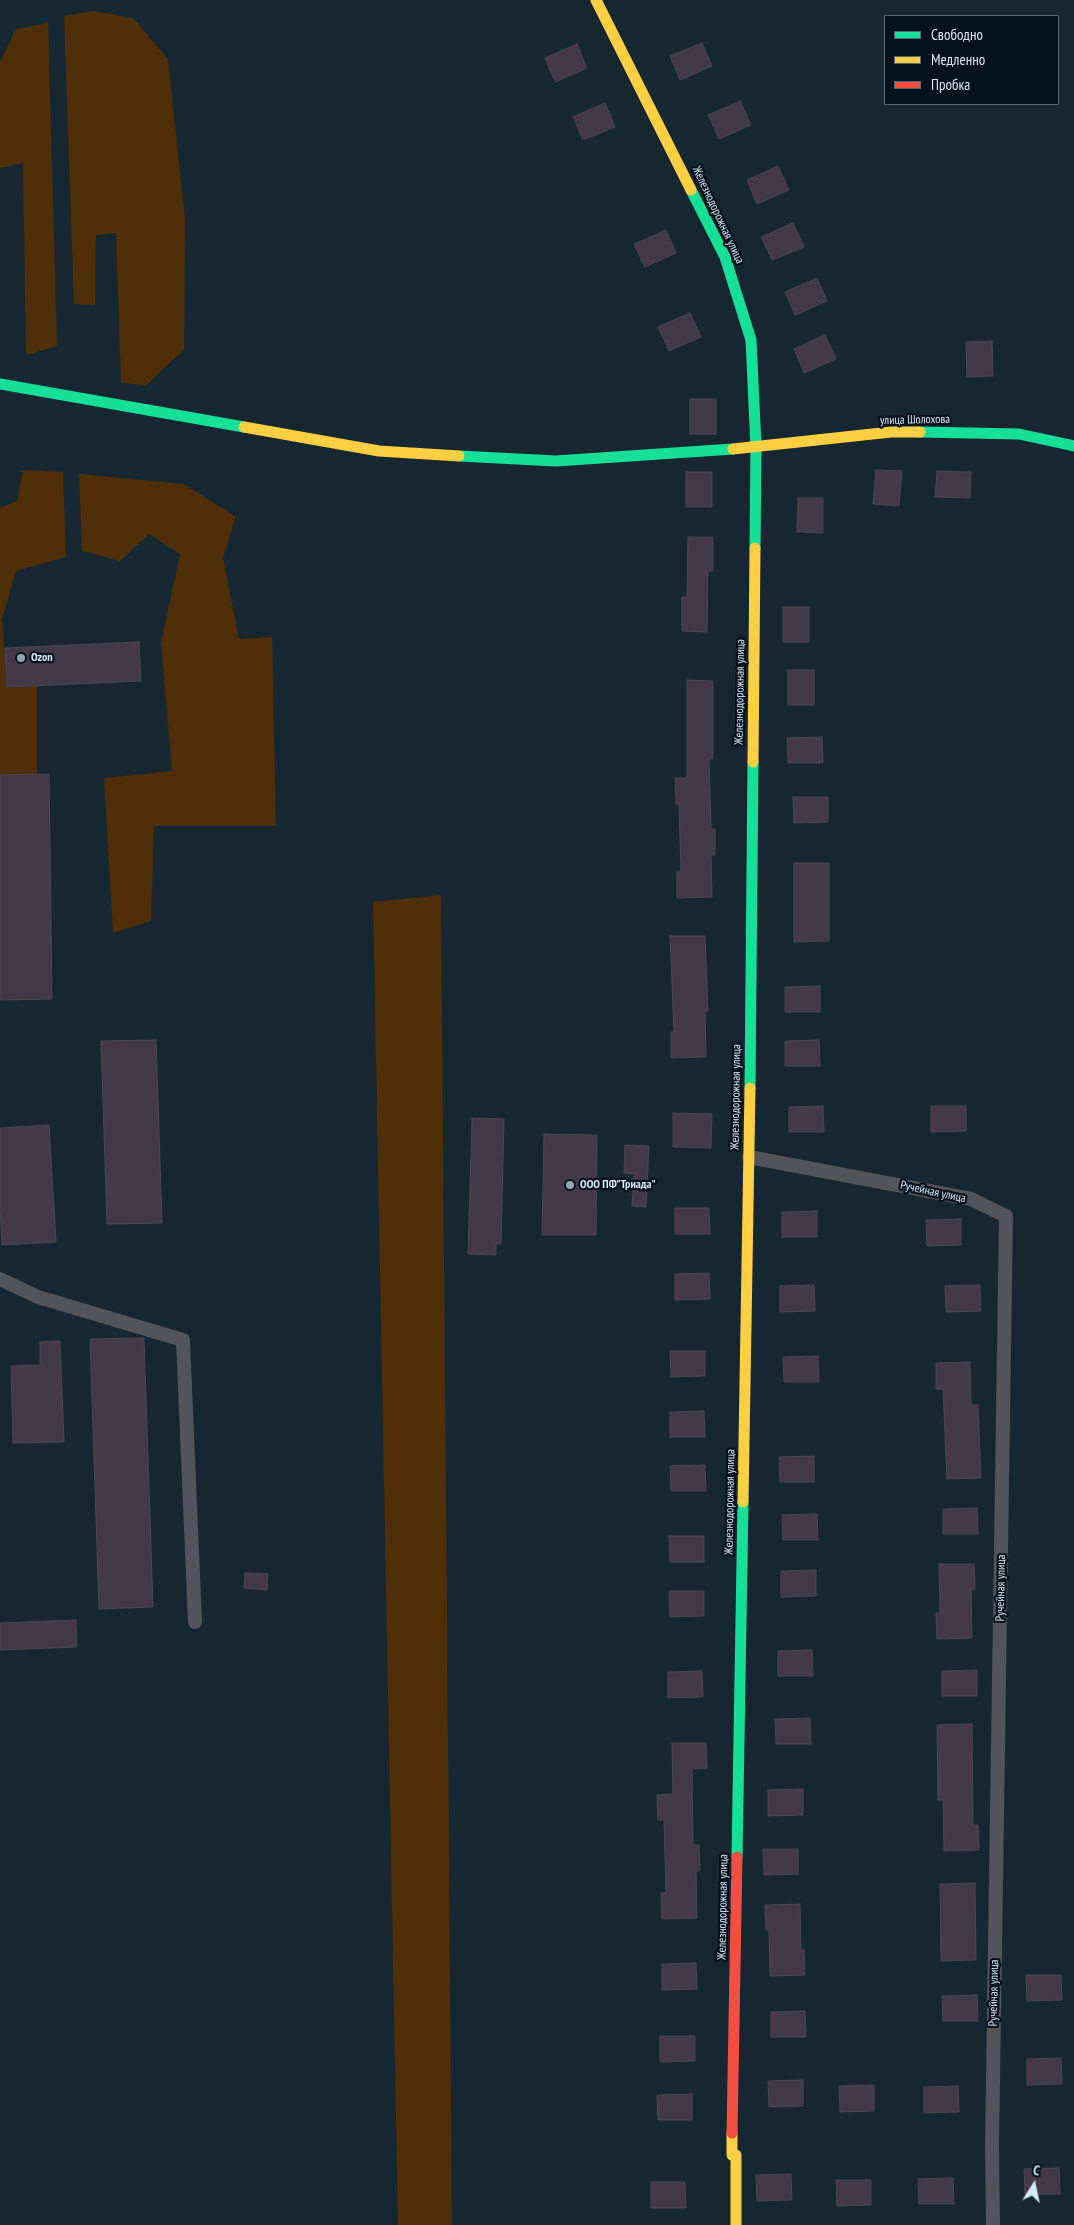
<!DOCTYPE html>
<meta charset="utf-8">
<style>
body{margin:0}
#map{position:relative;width:1074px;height:2225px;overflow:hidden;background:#162732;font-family:"PT Sans Narrow",sans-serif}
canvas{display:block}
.legend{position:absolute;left:884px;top:15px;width:175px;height:90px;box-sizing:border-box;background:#05111b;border:1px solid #596773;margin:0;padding:6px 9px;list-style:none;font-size:15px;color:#d7e9f7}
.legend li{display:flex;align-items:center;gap:10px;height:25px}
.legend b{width:25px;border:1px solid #596773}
.north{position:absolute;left:1009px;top:2160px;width:50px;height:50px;-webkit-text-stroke:4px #05111b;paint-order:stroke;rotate:10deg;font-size:14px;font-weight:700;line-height:20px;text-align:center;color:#d7e9f7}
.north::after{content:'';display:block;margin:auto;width:18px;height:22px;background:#d7e9f7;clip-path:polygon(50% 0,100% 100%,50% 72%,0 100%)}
</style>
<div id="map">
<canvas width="1074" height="2225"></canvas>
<ul class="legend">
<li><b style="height:6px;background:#16e098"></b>Свободно</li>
<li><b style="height:6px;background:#ffcf43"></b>Медленно</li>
<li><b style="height:6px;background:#f24e42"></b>Пробка</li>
</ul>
<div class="north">С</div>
</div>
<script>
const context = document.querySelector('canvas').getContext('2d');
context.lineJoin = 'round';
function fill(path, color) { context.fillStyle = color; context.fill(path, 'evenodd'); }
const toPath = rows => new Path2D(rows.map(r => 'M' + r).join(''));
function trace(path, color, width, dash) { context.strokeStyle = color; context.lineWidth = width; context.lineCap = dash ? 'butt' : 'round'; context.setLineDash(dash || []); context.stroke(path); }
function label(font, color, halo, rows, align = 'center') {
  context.font = font + ' "PT Sans Narrow",sans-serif'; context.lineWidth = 4.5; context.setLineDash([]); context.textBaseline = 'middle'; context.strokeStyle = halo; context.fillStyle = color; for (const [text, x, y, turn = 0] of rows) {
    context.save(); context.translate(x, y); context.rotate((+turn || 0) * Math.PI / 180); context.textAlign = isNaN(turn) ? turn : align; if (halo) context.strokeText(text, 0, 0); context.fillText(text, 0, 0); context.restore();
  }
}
fill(toPath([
 [93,11,133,18,168,59,185,220,184,350,146,385,121,383,116,233,96,235,95,305,74,304,64,16],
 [48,23,57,346,26,355,23,163,0,168,0,62,16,29],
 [23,470,63,472,66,557,16,571,2,619,7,687,37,686,37,774,0,775,0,508,17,501],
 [79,474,184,484,236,517,223,558,239,639,272,637,276,826,154,826,151,921,113,933,104,778,172,771,161,643,180,554,149,534,120,561,82,551],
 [441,895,452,2225,398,2225,373,902]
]), '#4f2f07');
const building = toPath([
 [702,43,712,66,680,80,670,56,702,43],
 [577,44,587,68,555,82,545,58,577,44],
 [740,101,751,125,719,139,708,115,740,101],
 [605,103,615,127,583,140,573,117,605,103],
 [778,166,789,190,757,204,747,180,778,166],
 [793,223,804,247,772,260,761,237,793,223],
 [666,230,676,253,645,267,634,244,666,230],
 [817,278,827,301,795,315,785,292,817,278],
 [690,313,701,337,669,351,658,327,690,313],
 [825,335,836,359,804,373,794,349,825,335],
 [992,341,993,376,967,377,966,342,992,341],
 [690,399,716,399,716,434,690,434,690,399],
 [876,470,902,471,899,506,873,504,876,470],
 [937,471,971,472,970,498,935,497,937,471],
 [686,472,712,472,712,507,686,507,686,472],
 [798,498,823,498,823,533,797,532,798,498],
 [688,537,713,537,713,571,708,571,707,632,682,631,682,597,687,597,688,537],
 [783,607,809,607,809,642,783,642,783,607],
 [139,642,141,681,7,687,5,648,139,642],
 [788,670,814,670,814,705,788,705,788,670],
 [687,680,713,681,713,759,709,759,711,829,715,829,715,855,711,855,712,897,677,898,677,872,681,872,679,804,676,804,675,778,687,778,687,680],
 [822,737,823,763,788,763,787,738,822,737],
 [49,774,52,999,0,1000,0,775,49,774],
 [793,797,828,797,828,822,794,823,793,797],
 [794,863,829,863,829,941,794,942,794,863],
 [670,936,705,936,708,1011,705,1011,706,1057,671,1058,671,1032,674,1032,670,936],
 [820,986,820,1012,785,1012,785,987,820,986],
 [156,1040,162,1223,107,1224,101,1041,156,1040],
 [819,1040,820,1066,785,1066,785,1041,819,1040],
 [823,1106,824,1132,789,1132,789,1107,823,1106],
 [931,1106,966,1106,966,1131,931,1132,931,1106],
 [673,1113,712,1114,711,1148,673,1147,673,1113],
 [472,1118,504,1119,501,1244,496,1244,496,1255,468,1254,472,1118],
 [49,1125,56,1242,2,1245,0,1206,0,1128,49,1125],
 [544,1134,597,1135,596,1235,542,1235,544,1134],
 [625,1145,649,1146,646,1207,632,1206,634,1174,624,1173,625,1145],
 [675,1208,709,1208,710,1234,675,1234,675,1208],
 [817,1211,817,1237,782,1237,782,1212,817,1211],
 [961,1219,961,1245,927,1246,926,1220,961,1219],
 [709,1273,710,1299,675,1300,675,1274,709,1273],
 [814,1285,815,1311,780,1312,780,1286,814,1285],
 [980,1285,981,1311,946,1312,945,1286,980,1285],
 [144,1338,153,1607,99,1609,90,1339,144,1338],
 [60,1341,64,1442,13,1443,11,1366,40,1365,40,1342,60,1341],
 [670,1351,705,1351,705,1376,671,1377,670,1351],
 [818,1356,819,1382,784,1382,783,1357,818,1356],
 [970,1362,971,1405,978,1405,981,1478,947,1479,943,1389,936,1389,936,1363,970,1362],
 [704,1411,705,1437,670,1437,670,1412,704,1411],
 [814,1456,814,1482,780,1482,779,1457,814,1456],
 [705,1465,706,1491,671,1491,670,1466,705,1465],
 [977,1508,978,1534,943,1534,943,1509,977,1508],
 [817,1514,818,1540,783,1540,782,1515,817,1514],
 [669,1536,704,1536,704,1562,670,1562,669,1536],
 [939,1564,974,1564,975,1589,971,1590,972,1638,937,1639,936,1613,940,1613,939,1564],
 [816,1570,816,1596,781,1597,781,1571,816,1570],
 [245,1573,268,1574,267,1590,244,1588,245,1573],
 [669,1591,704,1591,704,1616,670,1617,669,1591],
 [76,1620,77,1647,0,1650,0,1623,76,1620],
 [812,1650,813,1676,778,1676,778,1651,812,1650],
 [977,1670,977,1696,942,1696,942,1671,977,1670],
 [702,1671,703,1697,668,1698,668,1672,702,1671],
 [810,1718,811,1744,776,1744,775,1719,810,1718],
 [972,1724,973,1825,978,1825,979,1850,944,1851,943,1800,938,1800,937,1725,972,1724],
 [672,1743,706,1743,707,1768,692,1769,693,1845,699,1845,700,1871,696,1871,697,1918,662,1919,661,1893,666,1893,664,1820,658,1820,657,1795,673,1794,672,1743],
 [803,1789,803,1815,768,1816,768,1790,803,1789],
 [763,1849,798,1849,798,1874,764,1875,763,1849],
 [975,1883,976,1960,941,1961,940,1884,975,1883],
 [800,1904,801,1950,804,1950,805,1975,770,1976,769,1930,766,1930,765,1905,800,1904],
 [696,1963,697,1989,662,1990,662,1964,696,1963],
 [1026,1975,1061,1975,1062,2000,1027,2001,1026,1975],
 [977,1995,978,2021,943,2021,942,1996,977,1995],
 [805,2011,806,2037,771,2037,771,2012,805,2011],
 [660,2036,695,2036,695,2061,660,2062,660,2036],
 [1061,2058,1062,2084,1027,2085,1027,2059,1061,2058],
 [803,2080,803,2106,769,2107,768,2081,803,2080],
 [874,2085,874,2111,840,2112,839,2086,874,2085],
 [958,2086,959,2112,924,2113,924,2087,958,2086],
 [692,2094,692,2120,658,2120,657,2095,692,2094],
 [1059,2168,1060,2194,1025,2194,1024,2169,1059,2168],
 [791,2174,792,2200,757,2201,756,2175,791,2174],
 [953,2178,954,2204,919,2204,918,2179,953,2178],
 [836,2180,871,2180,871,2205,837,2206,836,2180],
 [651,2182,685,2182,686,2208,651,2208,651,2182]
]);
fill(building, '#443948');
trace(building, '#484950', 1);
trace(toPath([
 [749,1157,971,1199,1006,1216,992,2145,993,2225],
 [0,1279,38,1297,183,1340,195,1622]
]), '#53545a', 14);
trace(toPath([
 [691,190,725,257,751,340,756,447,755,548],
 [0,384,244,427],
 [920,432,1019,434,1074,446],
 [459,456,556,461,733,449],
 [750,1088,753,762],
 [737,1857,743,1502]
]), '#16e098', 11);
trace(toPath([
 [596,0,691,190],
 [244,427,379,451,459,456],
 [733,449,891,432,920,432],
 [753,762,755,548],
 [743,1502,750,1088],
 [732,2133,732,2155,736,2155,736,2225]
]), '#ffcf43', 11);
trace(toPath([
 [732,2133,737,1857]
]), '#f24e42', 11);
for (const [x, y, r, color] of [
 [21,658,5,"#93a5b2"],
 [570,1185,5,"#93a5b2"]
]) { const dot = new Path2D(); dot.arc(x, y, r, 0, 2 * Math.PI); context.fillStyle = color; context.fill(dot); trace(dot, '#05111b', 2); }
label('12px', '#d7e9f7', '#05111b', [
 ["Железнодорожная улица",718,215,65],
 ["улица Шолохова",915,420,-1],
 ["Железнодорожная улица",740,692,-89],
 ["Железнодорожная улица",736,1097,-89],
 ["Ручейная улица",933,1192,12],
 ["Железнодорожная улица",730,1502,-89],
 ["Ручейная улица",1001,1588,-89],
 ["Железнодорожная улица",723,1907,-89],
 ["Ручейная улица",994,1993,-89]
]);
label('bold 12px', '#d7e9f7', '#05111b', [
 ["Ozon",31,658],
 ["ООО ПФ\"Триада\"",580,1185]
], 'left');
</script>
